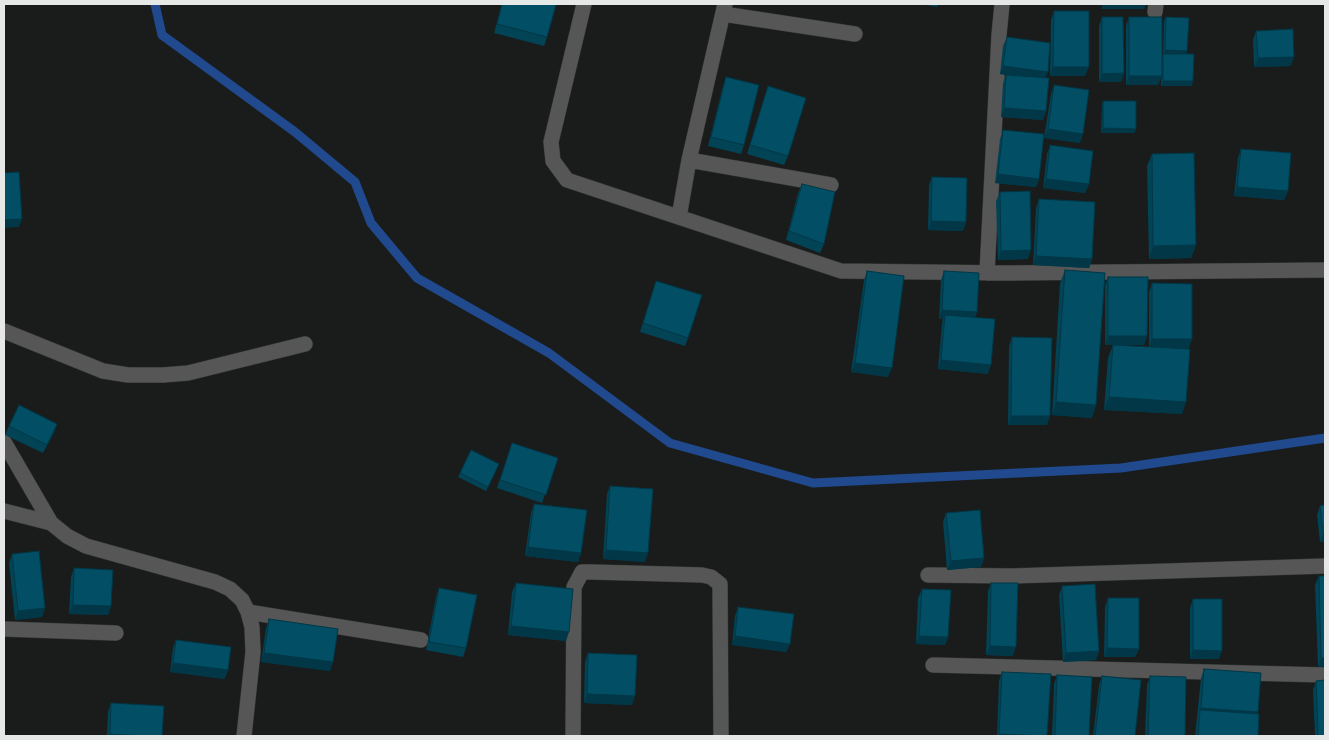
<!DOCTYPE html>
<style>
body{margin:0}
#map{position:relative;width:1329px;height:740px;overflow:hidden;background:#191c1b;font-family:"DM Sans",sans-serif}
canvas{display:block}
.frame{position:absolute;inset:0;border:5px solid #e6e8e8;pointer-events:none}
</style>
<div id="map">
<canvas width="1329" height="740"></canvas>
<div class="frame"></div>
</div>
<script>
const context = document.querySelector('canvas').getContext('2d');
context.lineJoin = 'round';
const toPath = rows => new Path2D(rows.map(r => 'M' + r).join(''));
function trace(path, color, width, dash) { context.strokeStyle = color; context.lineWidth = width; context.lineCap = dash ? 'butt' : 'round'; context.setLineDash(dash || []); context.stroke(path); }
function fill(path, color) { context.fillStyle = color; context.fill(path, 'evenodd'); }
trace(toPath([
 [155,4,162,35,295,132,355,182,371,223,417,278,549,353,670,443,813,483,1121,468,1325,438]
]), '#20498e', 9);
const minor = toPath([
 [584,4,551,142,553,161,567,180,841,271,1009,273,1325,270],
 [1155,12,1156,4],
 [723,14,855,34],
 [689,160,831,185],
 [679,217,689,160,725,4],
 [987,273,999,35,1002,4],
 [4,331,103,371,128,375,163,375,188,373,305,344],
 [4,442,51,523,67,536,86,546,215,582,230,589,242,600,248,612,252,627,253,652,244,736],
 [4,511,51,523],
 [928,575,1012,576,1325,566],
 [248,612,421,640],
 [4,629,116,633],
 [933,665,1325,675],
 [573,736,574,587,582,572,592,572,702,575,711,577,720,584,721,736]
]);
trace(minor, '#363938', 16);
trace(minor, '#555655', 15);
fill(toPath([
 [502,4,550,4,547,37,544,46,494,33],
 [922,4,938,4,937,7],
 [1054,11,1085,76,1050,76,1051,20],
 [1102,17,1124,73,1121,82,1099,82,1099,26],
 [1129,17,1162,58,1163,55,1164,21,1166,17,1186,54,1192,86,1161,86,1161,77,1158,85,1126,85,1126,26],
 [1256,31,1291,66,1254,67,1253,40],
 [1007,37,1046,77,1043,120,1001,117,1003,83,1006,75,1000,74,1003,46],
 [726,77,744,145,741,154,708,146,723,86],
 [1054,85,1080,143,1044,138,1051,94],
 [768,86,788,156,784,165,747,154],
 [1103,101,1136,129,1134,133,1101,133,1102,106],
 [1003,130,1039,179,1036,187,995,183,1000,139],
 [1050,145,1089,184,1085,193,1043,188,1047,154],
 [1241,149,1288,191,1284,200,1234,196,1238,158],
 [1152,154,1196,245,1191,258,1149,259,1147,166],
 [932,177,966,222,963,231,928,230,929,185],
 [802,184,824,244,820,253,786,240,798,193],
 [1000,192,1028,259,998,260,996,201],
 [1039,199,1092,259,1089,268,1033,265,1036,208],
 [1065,270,1092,418,1052,415,1060,283],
 [867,271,888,377,851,372,864,280],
 [944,271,977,312,975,317,988,374,938,369,942,324,943,319,939,319,941,280],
 [1108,277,1147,336,1144,345,1105,345,1105,286],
 [656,281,688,338,685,346,640,332],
 [1152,283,1189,348,1162,348,1182,414,1104,410,1108,358,1113,345,1149,347,1149,292],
 [1012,337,1047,425,1008,425,1009,346],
 [57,424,54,433,43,453,5,435,9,426],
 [512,443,558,458,542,503,497,488],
 [497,469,486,491,458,477,460,473],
 [610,486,645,562,603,559,607,494],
 [534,504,581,553,578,562,525,556,531,513],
 [1325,505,1325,542,1320,542,1317,515,1320,506],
 [946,513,984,558,981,567,947,570,943,522],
 [12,554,45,608,42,617,15,620,9,563],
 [74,568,111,606,108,615,69,614,71,577],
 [1319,576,1325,666,1318,667,1315,585],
 [516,583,566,641,508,635,512,592],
 [991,583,1013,656,986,655,988,591],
 [1062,586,1099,651,1096,660,1063,662,1059,595],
 [439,588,466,648,463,657,426,650,436,597],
 [922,589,948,637,945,645,916,644,918,598],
 [1108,598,1139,649,1135,657,1104,657,1105,607],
 [1193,599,1219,659,1190,659,1190,608],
 [738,607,790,644,786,652,732,645,735,616],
 [269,619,330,671,261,662,266,628],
 [176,640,225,679,170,672,173,648],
 [588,653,632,705,584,703,585,662],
 [1204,669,1258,712,1257,714,1258,736,1195,736,1201,678],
 [1002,672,1047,736,997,736,999,681],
 [1057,675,1089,736,1052,736,1054,684],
 [1102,676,1135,736,1093,736,1099,685],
 [1150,676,1185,736,1145,736,1147,685],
 [1316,681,1325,736,1315,736,1313,690],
 [111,703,162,736,107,736,108,712]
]), '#024356');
fill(toPath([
 [1103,4,1146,4,1144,9,1101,9],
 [1165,50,1187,51,1186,56,1163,55],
 [1294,57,1291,66,1254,67,1258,58],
 [1003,66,1048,72,1044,81,1000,74],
 [1053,67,1089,67,1085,76,1050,76],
 [1124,73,1121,82,1099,82,1102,74],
 [1129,76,1162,76,1158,85,1126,85],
 [1163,81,1193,81,1192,86,1161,86],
 [1004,108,1046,111,1043,120,1001,117],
 [1103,128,1136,129,1134,133,1101,133],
 [1048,129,1083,134,1080,143,1044,138],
 [998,174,1039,179,1036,187,995,183],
 [1046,179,1089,184,1085,193,1043,188],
 [1237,187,1288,191,1284,200,1234,196],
 [22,219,19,227,4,228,4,220],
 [931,221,966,222,963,231,928,230],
 [1196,245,1191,258,1149,259,1153,246],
 [1031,250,1028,259,998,260,1001,251],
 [1036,256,1092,259,1089,268,1033,265],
 [942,310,977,312,974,321,945,315,943,319,939,319],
 [1108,336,1147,336,1144,345,1105,345],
 [1152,339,1192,339,1189,348,1149,348],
 [941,360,991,365,988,374,938,369],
 [855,363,892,368,888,377,851,372],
 [1109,397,1186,402,1182,414,1104,410],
 [1056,402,1096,405,1092,418,1052,415],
 [1011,416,1050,416,1047,425,1008,425],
 [57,424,54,433,43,453,47,445],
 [1323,533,1325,533,1325,542,1320,542],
 [528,547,581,553,578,562,525,556],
 [606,550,648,553,645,562,603,559],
 [984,558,981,567,947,570,951,561],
 [73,605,111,606,108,615,69,614],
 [45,608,42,617,15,620,18,611],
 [511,626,569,632,566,641,508,635],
 [735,636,790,644,786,652,732,645],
 [919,636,948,637,945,645,916,644],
 [990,646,1016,647,1013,656,986,655],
 [1107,648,1139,649,1135,657,1104,657],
 [1193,650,1222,651,1219,659,1190,659],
 [1099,651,1096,660,1063,662,1066,653],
 [264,653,333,662,330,671,261,662],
 [1321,658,1325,658,1325,666,1318,667],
 [173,663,228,670,225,679,170,672],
 [587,694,635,696,632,705,584,703],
 [1201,708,1258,712,1255,720,1200,711],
 [110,734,143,736,109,736],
 [999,734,1044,736,999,736]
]), '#013746');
const building = toPath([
 [502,4,550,4,556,5,547,37,497,24,502,4],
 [1054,11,1089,11,1089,67,1053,67,1054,11],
 [1102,17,1123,17,1124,73,1102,74,1102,17],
 [1129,17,1162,17,1162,76,1129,76,1129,17],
 [1166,17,1189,18,1187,51,1165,50,1166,17],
 [1293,29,1294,57,1258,58,1256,31,1293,29],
 [1007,37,1050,43,1048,72,1003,66,1007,37],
 [1163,54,1194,54,1193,81,1163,81,1163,54],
 [1006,75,1049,78,1046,111,1004,108,1006,75],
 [726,77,759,85,744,145,711,137,726,77],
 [1054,85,1089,90,1083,134,1048,129,1054,85],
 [768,86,806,98,788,156,750,145,768,86],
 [1103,101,1136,101,1136,129,1103,128,1103,101],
 [1003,130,1044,134,1039,179,998,174,1003,130],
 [1050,145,1093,151,1089,184,1046,179,1050,145],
 [1241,149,1291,153,1288,191,1237,187,1241,149],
 [1194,153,1196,245,1153,246,1152,154,1194,153],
 [19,172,22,219,4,220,4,173,19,172],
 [932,177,967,178,966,222,931,221,932,177],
 [802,184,835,192,824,244,789,231,802,184],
 [1030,191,1031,250,1001,251,1000,192,1030,191],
 [1039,199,1095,202,1092,259,1036,256,1039,199],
 [1065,270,1105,273,1096,405,1056,402,1065,270],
 [867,271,904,276,892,368,855,363,867,271],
 [944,271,979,273,977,312,942,310,944,271],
 [1108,277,1148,277,1147,336,1108,336,1108,277],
 [656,281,702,295,688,338,643,323,656,281],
 [1152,283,1192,284,1192,339,1152,339,1152,283],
 [945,315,995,319,991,365,941,360,945,315],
 [1012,337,1052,338,1050,416,1011,416,1012,337],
 [1113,345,1190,349,1186,402,1109,397,1113,345],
 [19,405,57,424,47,445,9,426,19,405],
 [512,443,558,458,546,495,500,480,512,443],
 [471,450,499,464,488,487,460,473,471,450],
 [610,486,653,489,648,553,606,550,610,486],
 [534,504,587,510,581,553,528,547,534,504],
 [1325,505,1325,533,1323,533,1320,506,1325,505],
 [980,510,984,558,951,561,946,513,980,510],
 [39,551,45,608,18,611,12,554,39,551],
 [74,568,113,570,111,606,73,605,74,568],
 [1319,576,1325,576,1325,658,1321,658,1319,576],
 [516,583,573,589,569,632,511,626,516,583],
 [991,583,1018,583,1016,647,990,646,991,583],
 [1095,584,1099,651,1066,653,1062,586,1095,584],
 [439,588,477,595,466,648,429,642,439,588],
 [922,589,951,590,948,637,919,636,922,589],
 [1108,598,1139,598,1139,649,1107,648,1108,598],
 [1193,599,1222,599,1222,651,1193,650,1193,599],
 [738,607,794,614,790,644,735,636,738,607],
 [269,619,338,629,333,662,264,653,269,619],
 [176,640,231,647,228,670,173,663,176,640],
 [588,653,637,655,635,696,587,694,588,653],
 [1204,669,1261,673,1258,712,1201,708,1204,669],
 [1002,672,1051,674,1047,736,999,734,1002,672],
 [1057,675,1092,677,1089,736,1055,736,1057,675],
 [1102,676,1141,680,1135,736,1095,736,1102,676],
 [1150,676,1186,677,1185,736,1148,736,1150,676],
 [1325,680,1325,736,1318,736,1316,681,1325,680],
 [111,703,164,706,162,736,143,736,110,734,111,703],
 [1200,710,1259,714,1258,736,1198,736,1200,710]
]);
fill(building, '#024e64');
trace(building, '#013746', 1);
</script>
